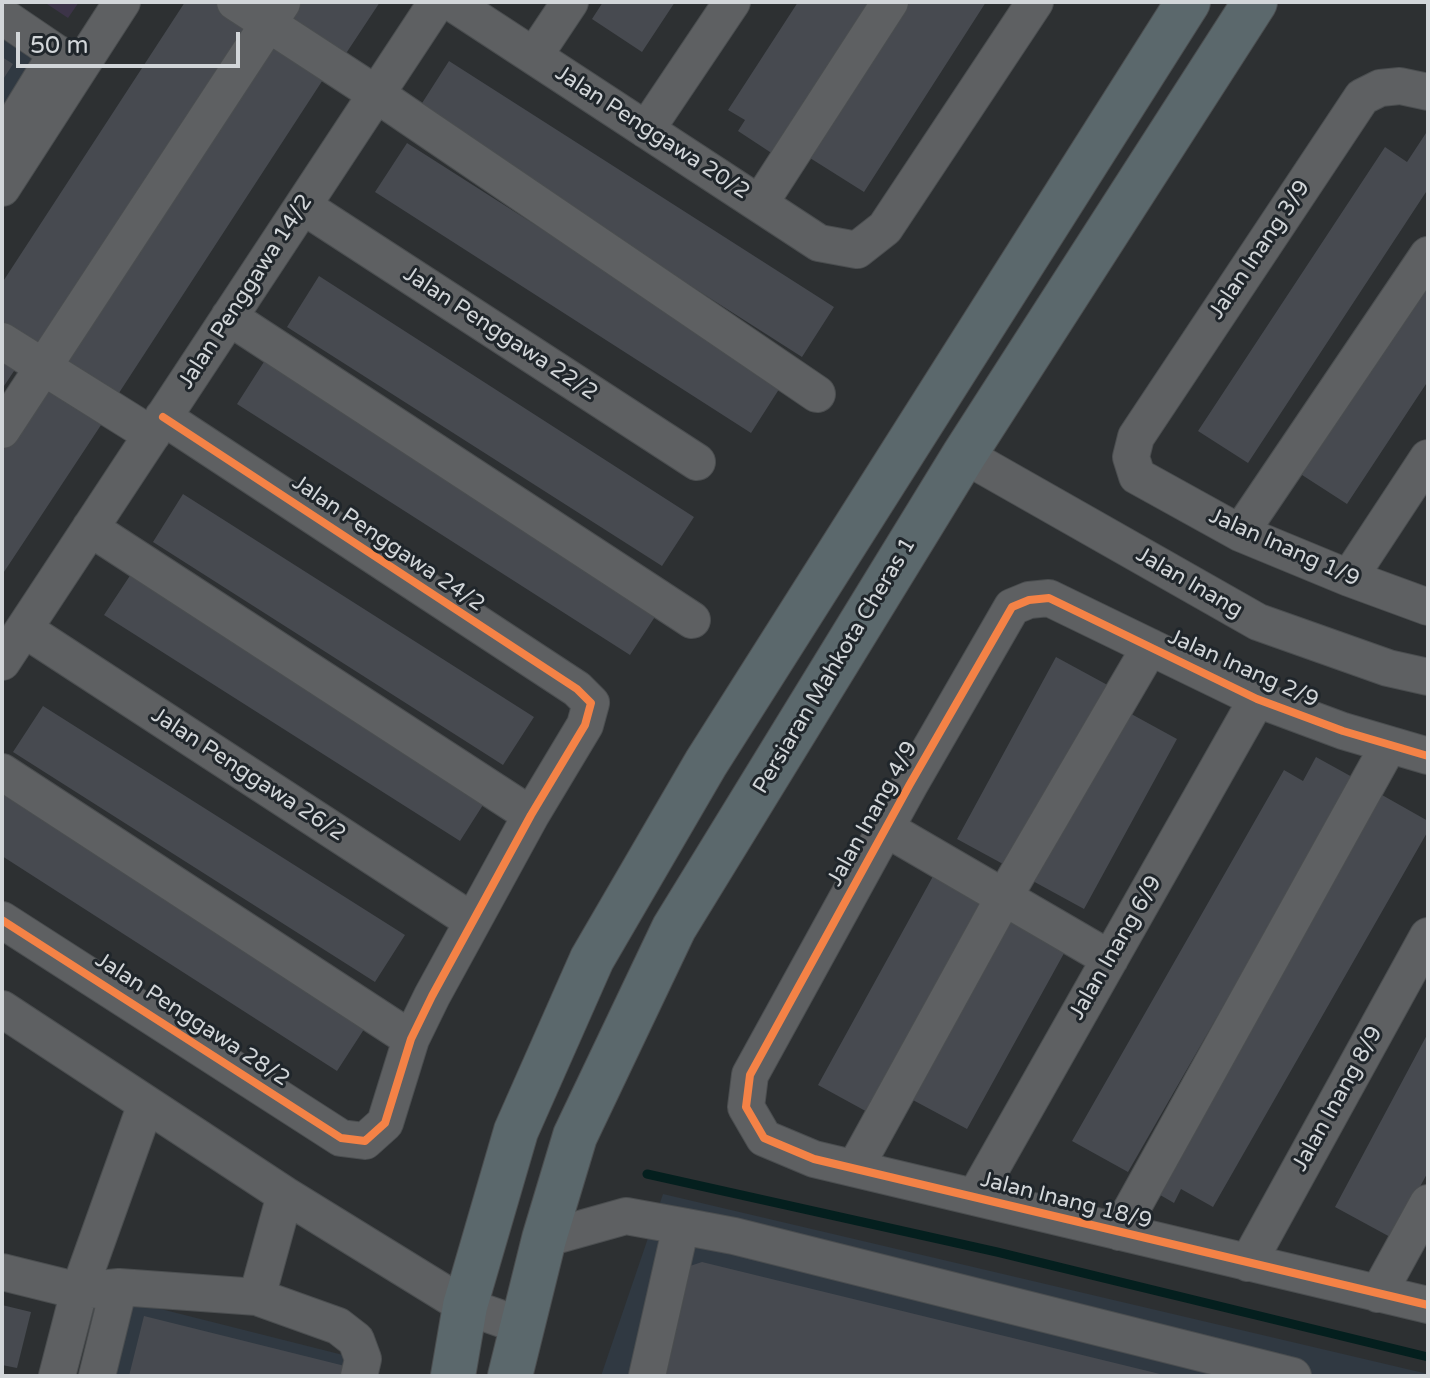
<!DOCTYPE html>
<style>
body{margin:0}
#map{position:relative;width:1430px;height:1378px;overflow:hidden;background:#2d3032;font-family:"Varela Round",sans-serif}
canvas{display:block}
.frame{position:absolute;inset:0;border:4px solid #d2d6d9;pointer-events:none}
.scale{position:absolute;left:16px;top:32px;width:224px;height:36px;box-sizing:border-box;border:4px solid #d2d6d9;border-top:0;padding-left:10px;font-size:24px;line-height:28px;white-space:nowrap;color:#d2d6d9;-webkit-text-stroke:6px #20262b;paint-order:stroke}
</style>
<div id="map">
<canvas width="1430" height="1378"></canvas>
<div class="frame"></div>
<div class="scale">50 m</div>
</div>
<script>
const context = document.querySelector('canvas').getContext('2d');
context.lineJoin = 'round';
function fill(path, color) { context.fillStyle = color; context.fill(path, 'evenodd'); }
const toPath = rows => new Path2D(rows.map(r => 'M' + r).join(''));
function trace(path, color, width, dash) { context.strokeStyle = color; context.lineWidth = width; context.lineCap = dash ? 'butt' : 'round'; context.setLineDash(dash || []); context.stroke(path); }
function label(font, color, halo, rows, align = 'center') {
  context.font = font + ' "Varela Round",sans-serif'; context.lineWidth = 6; context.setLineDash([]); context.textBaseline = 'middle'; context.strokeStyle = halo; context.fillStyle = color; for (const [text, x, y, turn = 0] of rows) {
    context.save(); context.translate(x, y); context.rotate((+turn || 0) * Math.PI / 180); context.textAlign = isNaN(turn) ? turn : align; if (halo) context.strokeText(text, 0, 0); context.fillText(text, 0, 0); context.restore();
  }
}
fill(toPath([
 [2,24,40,49,2,107],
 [663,1194,1428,1374,1428,1376,601,1376],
 [133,1302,359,1359,354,1376,114,1376]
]), '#303942');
fill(toPath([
 [44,2,79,2,68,18]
]), '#3c3448');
trace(toPath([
 [647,1174,997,1252,1428,1357]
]), '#041f1e', 9);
fill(toPath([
 [185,2,221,2,249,20,38,344,2,321,2,283],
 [299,2,380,2,345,55,288,18],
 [603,2,675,2,642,52,592,19],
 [798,2,871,2,773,154,738,131,745,120,728,110],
 [910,2,986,2,864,192,810,158],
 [275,38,328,72,117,396,64,362],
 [2,57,13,64,2,81],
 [449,61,834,307,802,357,417,111],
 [1428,130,1428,189,1248,463,1198,431,1385,147,1407,162],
 [407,143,783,383,751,433,375,192],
 [1428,247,1428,381,1347,504,1285,464],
 [319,276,694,517,662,566,287,327],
 [2,350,20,362,2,389],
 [269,354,662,606,630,655,237,404],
 [49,381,105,419,2,575,2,452],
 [183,494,534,717,503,765,153,542],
 [135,568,490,794,460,841,104,615],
 [1056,657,1113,688,1014,870,957,839],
 [43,706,405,935,375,982,13,752],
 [1124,710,1177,739,1084,909,1031,880],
 [1316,757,1354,778,1128,1172,1072,1141,1284,770,1303,781],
 [2,783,370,1020,337,1071,2,856],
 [1375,791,1428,821,1428,831,1213,1207,1181,1189,1174,1203,1148,1188],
 [942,860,995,890,871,1114,818,1085],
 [1017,906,1073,937,967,1129,911,1099],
 [1428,1033,1428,1172,1392,1238,1335,1207],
 [702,1262,1164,1375,1164,1376,661,1376,687,1267],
 [2,1305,31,1312,17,1368,2,1365],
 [144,1316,345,1366,343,1376,129,1376]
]), '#474a50');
const minor = toPath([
 [235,2,376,94,817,394],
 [451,2,819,243,857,250,885,228,1035,2],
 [2,16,77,67],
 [534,56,570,2],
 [1428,92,1400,86,1380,88,1362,97,1136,437,1131,457,1137,476,1240,533,1349,578,1428,607],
 [646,130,732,2],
 [3,141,57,53],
 [2,188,122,2],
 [760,203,890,2],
 [303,206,697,462],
 [229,317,692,620],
 [2,341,152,435],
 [2,430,282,3],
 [964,455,1258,622,1388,668,1428,677],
 [90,528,531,815],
 [1240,533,1428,255],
 [1349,578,1428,458],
 [24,629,472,921],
 [2,662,437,2],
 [1428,756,1343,731,1257,699,1049,598,1029,600,1012,607,910,784,750,1075,746,1107,764,1138,814,1159,1428,1305],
 [2,772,411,1039],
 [885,828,1110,959],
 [2,920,341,1138,365,1141,385,1123,411,1039,432,996,531,815,585,725,591,703,577,689,163,417],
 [2,1009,285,1195,465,1306,522,1326],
 [855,1168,1004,897,1150,647],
 [285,1195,257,1297,338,1326,356,1340,363,1359,359,1376],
 [975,1197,1257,699],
 [1119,1232,1389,745],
 [544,1239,626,1216,681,1226,734,1236,1293,1376],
 [1248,1263,1428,936],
 [2,1272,79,1291,119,1287,257,1297],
 [1378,1294,1428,1203],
 [57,1376,79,1291,146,1104],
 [97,1376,119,1287],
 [647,1376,681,1226]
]);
const major = toPath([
 [453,1376,465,1306,516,1131,592,959,706,763,1188,2],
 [510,1376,544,1239,575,1136,674,928,964,455,1255,2]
]);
trace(minor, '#4b4e50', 38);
trace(major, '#4b4e50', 46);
trace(minor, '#5e6062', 36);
trace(major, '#5b686c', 44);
trace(toPath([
 [1428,756,1343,731,1257,699,1049,598,1029,600,1012,607,910,784,750,1075,746,1107,764,1138,814,1159,1428,1305],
 [2,920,341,1138,365,1141,385,1123,411,1039,432,996,531,815,585,725,591,703,577,689,163,417]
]), '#f48246', 8);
label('22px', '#d2d6d9', '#20262b', [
 ["Jalan Penggawa 20/2",652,133,33],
 ["Jalan Inang 3/9",1260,250,-56],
 ["Jalan Penggawa 14/2",246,292,-57],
 ["Jalan Penggawa 22/2",500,334,33],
 ["Jalan Penggawa 24/2",388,544,34],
 ["Jalan Inang 1/9",1284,548,24],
 ["Jalan Inang",1189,583,30],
 ["Persiaran Mahkota Cheras 1",835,666,-59],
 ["Jalan Inang 2/9",1243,669,24],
 ["Jalan Penggawa 26/2",248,775,33],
 ["Jalan Inang 4/9",873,814,-61],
 ["Jalan Inang 6/9",1116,948,-60],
 ["Jalan Penggawa 28/2",192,1020,33],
 ["Jalan Inang 8/9",1338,1099,-61],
 ["Jalan Inang 18/9",1066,1201,14]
]);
</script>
